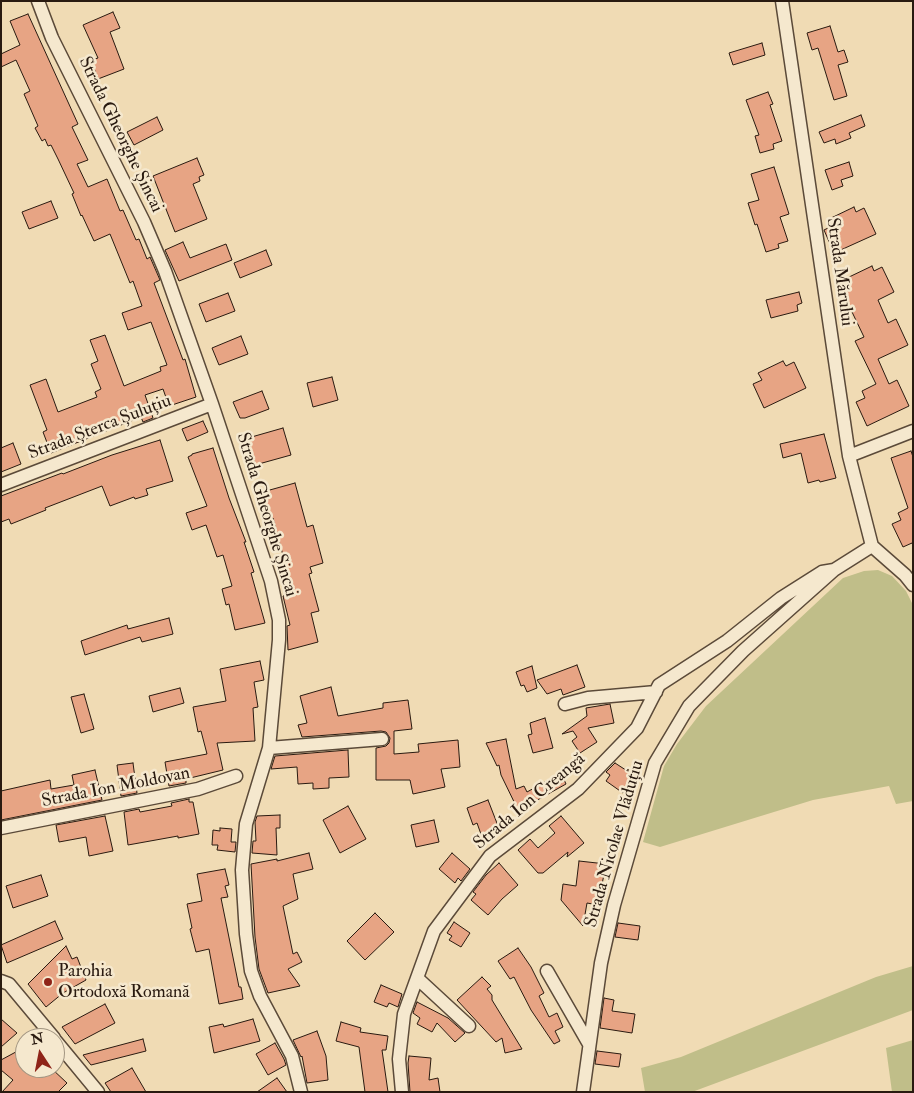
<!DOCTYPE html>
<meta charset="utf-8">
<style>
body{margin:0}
#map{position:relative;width:914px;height:1093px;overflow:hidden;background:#f0dbb4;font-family:"IM FELL Double Pica",serif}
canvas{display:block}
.frame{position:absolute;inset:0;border:2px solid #291a10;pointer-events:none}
.north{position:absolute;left:15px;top:1028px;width:50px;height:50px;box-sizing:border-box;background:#f5e8ce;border:1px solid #a39682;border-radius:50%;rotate:349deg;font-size:14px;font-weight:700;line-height:20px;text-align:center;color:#291a10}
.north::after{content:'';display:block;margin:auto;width:18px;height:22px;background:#8f2418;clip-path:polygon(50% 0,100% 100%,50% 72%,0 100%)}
</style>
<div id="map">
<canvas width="914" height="1093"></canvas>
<div class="frame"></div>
<div class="north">N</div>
</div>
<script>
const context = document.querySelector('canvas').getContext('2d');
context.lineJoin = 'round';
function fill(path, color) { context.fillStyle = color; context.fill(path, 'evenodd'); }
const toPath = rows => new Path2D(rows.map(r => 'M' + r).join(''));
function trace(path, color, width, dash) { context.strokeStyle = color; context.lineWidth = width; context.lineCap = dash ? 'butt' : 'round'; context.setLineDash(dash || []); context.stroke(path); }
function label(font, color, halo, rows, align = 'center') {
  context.font = font + ' "IM FELL Double Pica",serif'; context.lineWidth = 5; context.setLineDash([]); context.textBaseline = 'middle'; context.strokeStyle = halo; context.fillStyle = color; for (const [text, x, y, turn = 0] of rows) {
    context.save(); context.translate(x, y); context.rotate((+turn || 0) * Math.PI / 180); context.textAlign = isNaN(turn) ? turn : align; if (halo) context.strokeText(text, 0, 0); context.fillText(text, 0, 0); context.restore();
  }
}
fill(toPath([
 [878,570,892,576,906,591,913,605,913,801,896,804,889,786,813,800,660,847,643,842,664,766,677,744,706,706,843,578,864,571],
 [913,966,913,1010,692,1092,645,1092,641,1068,681,1057,876,977],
 [913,1040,913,1092,892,1092,886,1048]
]), '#c0be89');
const building = toPath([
 [113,12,120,28,110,32,124,69,98,79,91,60,98,58,83,25,113,12],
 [28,14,78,124,72,127,88,160,77,164,88,187,107,179,120,211,123,210,136,240,139,239,147,259,150,257,160,280,154,283,183,360,185,359,196,397,169,406,163,389,145,395,153,418,143,422,141,417,51,453,43,432,47,430,30,385,46,379,58,412,97,397,95,392,101,389,91,364,98,361,90,340,105,335,124,386,161,371,160,367,167,365,151,322,128,330,122,313,142,306,133,281,130,283,110,234,94,241,82,215,81,216,72,194,74,193,58,159,51,145,48,146,45,139,42,141,35,128,38,126,24,94,30,91,16,60,1,67,1,54,20,45,10,21,28,14],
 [830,26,838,52,844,50,848,62,838,65,847,96,834,100,818,48,812,50,807,33,830,26],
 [762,43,765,55,733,65,729,53,762,43],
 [768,92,773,104,770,105,782,141,773,144,774,149,760,153,755,136,759,135,746,100,768,92],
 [861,115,865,126,849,133,851,138,836,144,835,139,824,143,819,132,861,115],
 [157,117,163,130,134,145,127,132,157,117],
 [197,158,204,175,199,177,200,181,193,184,207,219,175,232,153,176,197,158],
 [849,162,853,176,841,180,843,186,832,190,825,170,849,162],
 [774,167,789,214,780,217,788,241,778,244,779,248,766,252,757,224,755,225,748,203,759,200,751,174,774,167],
 [51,201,58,218,29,229,22,212,51,201],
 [854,207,856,212,864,208,876,234,834,253,824,230,832,226,829,219,854,207],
 [183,242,190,258,226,244,232,260,179,281,165,250,183,242],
 [266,250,272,265,240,278,234,263,266,250],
 [872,266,874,271,882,267,894,292,878,300,888,323,896,319,908,345,878,359,889,384,897,380,909,406,867,426,856,402,865,398,862,391,876,384,855,341,864,337,841,289,850,284,847,278,872,266],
 [799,292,802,303,797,305,798,311,771,318,766,300,799,292],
 [228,293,235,311,206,322,199,304,228,293],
 [241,336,248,354,219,365,212,348,241,336],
 [783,361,786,366,794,362,806,388,764,408,753,384,762,380,758,373,783,361],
 [332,377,338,400,313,407,307,383,332,377],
 [262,391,269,409,245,418,240,418,233,402,262,391],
 [203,421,208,432,187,441,182,429,203,421],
 [283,428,291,455,255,465,248,438,283,428],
 [824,434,836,478,820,482,819,480,808,483,801,453,783,458,780,444,824,434],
 [160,440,173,481,146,489,148,495,135,499,134,497,110,506,102,486,45,508,46,510,11,524,9,519,1,522,1,496,62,473,63,474,112,455,160,440],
 [13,443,21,464,1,472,1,448,13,443],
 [213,448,229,498,246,542,244,542,254,572,251,573,265,623,235,630,229,604,226,605,222,589,232,586,223,555,217,557,206,525,192,530,186,513,207,506,188,457,192,455,192,454,213,448],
 [911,451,913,457,913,545,912,543,903,547,892,524,901,520,898,513,908,508,891,458,911,451],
 [295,483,307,527,313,525,323,563,310,567,312,573,309,574,319,611,311,613,318,642,288,650,287,626,290,625,283,596,293,593,273,518,267,520,259,493,295,483],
 [169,618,173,634,142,642,140,637,85,655,81,641,127,625,128,629,169,618],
 [260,661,264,680,254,682,258,707,253,708,255,741,217,743,223,770,186,779,186,783,169,786,165,762,207,754,201,731,198,732,193,707,226,701,220,669,260,661],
 [577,665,585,687,563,695,561,689,547,694,537,680,577,665],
 [532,666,537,688,527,692,524,685,521,686,516,672,532,666],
 [331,687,338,716,383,708,383,703,408,700,412,729,394,731,394,754,419,752,418,744,458,740,460,767,441,769,445,787,413,794,410,780,376,780,376,748,386,746,389,743,390,738,386,732,381,731,302,737,298,725,307,723,300,696,331,687],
 [180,688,184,703,153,712,149,696,180,688],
 [84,694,94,729,81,733,71,697,84,694],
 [610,704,614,723,588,728,597,742,580,753,572,741,577,737,573,731,562,734,587,716,586,708,610,704],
 [545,718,553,748,533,753,528,735,532,734,530,723,545,718],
 [506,739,516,789,524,786,527,792,561,773,566,784,532,803,534,806,519,812,501,775,499,765,497,766,486,743,506,739],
 [348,750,349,777,329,778,329,788,313,789,313,783,298,784,297,767,271,769,275,756,348,750],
 [133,763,137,793,121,796,117,765,133,763],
 [615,763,635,776,623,793,606,781,610,775,606,772,615,763],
 [95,770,102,800,1,820,1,791,50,780,51,789,74,785,72,775,95,770],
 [189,799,189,802,193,802,199,834,178,838,178,836,128,845,124,812,139,809,140,812,172,806,171,803,189,799],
 [488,800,500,831,482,837,477,823,473,825,467,808,488,800],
 [348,806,366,839,340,853,323,820,348,806],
 [280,815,280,828,276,828,277,855,252,853,253,841,256,841,255,822,257,816,280,815],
 [105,816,113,851,89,856,86,837,59,842,56,825,105,816],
 [561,816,584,843,567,857,568,852,543,873,538,873,518,850,530,839,538,848,555,833,549,826,561,816],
 [434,820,439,842,416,847,411,825,434,820],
 [220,828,232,829,231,842,236,842,235,852,217,850,218,845,212,845,213,830,220,831,220,828],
 [309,853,313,869,293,874,298,899,283,906,293,954,297,952,302,962,288,969,300,986,268,993,259,969,255,937,251,864,277,859,277,861,309,853],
 [452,853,470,869,461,881,458,878,455,883,439,869,452,853],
 [579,861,606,864,598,905,587,903,583,926,561,900,563,884,576,886,579,861],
 [499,863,518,885,502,899,488,915,471,900,476,894,473,892,486,875,499,863],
 [225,869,229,885,225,886,228,897,221,898,239,987,241,987,243,999,219,1004,209,949,196,952,190,929,192,928,187,904,202,901,197,874,225,869],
 [41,875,48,896,13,908,6,886,41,875],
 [375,913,394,932,365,960,347,941,375,913],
 [55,921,63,939,7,963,1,945,55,921],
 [454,922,470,933,461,947,449,940,452,936,447,933,454,922],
 [618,923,640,926,638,940,615,937,618,923],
 [66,946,72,959,77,957,86,980,63,993,46,1007,28,984,66,946],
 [518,948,531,967,544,993,539,996,549,1017,557,1013,563,1027,555,1031,560,1041,554,1044,531,1010,514,977,510,979,498,961,518,948],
 [482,977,491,986,487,989,492,995,492,1000,522,1049,505,1053,502,1038,496,1042,457,1000,482,977],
 [381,985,402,994,398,1007,389,1003,387,1007,374,1002,381,985],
 [604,998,614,1000,612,1011,635,1014,632,1033,600,1028,604,998],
 [417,1002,448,1018,465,1033,455,1042,437,1023,432,1032,417,1024,420,1018,413,1013,417,1002],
 [105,1004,115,1023,75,1044,62,1027,105,1004],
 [1,1019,17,1033,1,1047,1,1019],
 [253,1019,260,1041,214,1053,209,1027,223,1024,224,1027,253,1019],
 [341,1022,361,1028,360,1032,388,1036,386,1050,382,1050,388,1092,365,1092,359,1047,336,1041,341,1022],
 [317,1031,326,1056,328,1080,307,1083,302,1056,301,1057,293,1040,317,1031],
 [143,1039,146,1051,91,1065,83,1055,143,1039],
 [275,1043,284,1059,286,1065,268,1075,256,1054,275,1043],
 [25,1047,25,1068,51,1068,67,1083,58,1092,2,1092,13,1080,1,1070,1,1060,25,1047],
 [597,1051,621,1054,619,1067,595,1064,597,1051],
 [409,1056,431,1058,429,1080,438,1078,440,1092,410,1092,408,1063,409,1056],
 [132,1068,146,1092,111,1092,105,1083,132,1068],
 [277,1078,287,1092,257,1092,277,1078]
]);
fill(building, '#e7a484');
trace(building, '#291a10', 1);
const minor = toPath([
 [38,1,52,38,144,222,165,271,212,404,271,581,279,620,279,640,269,748,246,824,242,870,246,934,251,971,260,996,292,1056,301,1092],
 [782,1,849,456,872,546],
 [849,456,913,431],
 [1,485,212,404],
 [872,546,905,575,913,585],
 [565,704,588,698,656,692],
 [269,748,382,739],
 [1,828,198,789,236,776],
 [547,971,589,1044],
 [417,978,469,1026],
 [1,981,9,984,54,1038],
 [55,1040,98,1092],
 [402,1092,399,1059,404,1014,434,931,490,856,578,789,637,728,659,685,727,641,781,598,822,572,834,570],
 [583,1092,601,963,614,905,655,763,689,706,743,651,834,570,872,546]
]);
trace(minor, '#5b4a39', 15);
trace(minor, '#f5e8ce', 12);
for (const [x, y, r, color] of [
 [48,982,5,"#8f2418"]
]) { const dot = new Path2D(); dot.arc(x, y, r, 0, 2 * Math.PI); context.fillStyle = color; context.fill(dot); trace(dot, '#f5e8ce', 2); }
label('18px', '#291a10', '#f5e8ce', [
 ["Strada Gheorghe Șincai",120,135,64],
 ["Strada Mărului",839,272,82],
 ["Strada Șterca Șuluțiu",100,428,-21],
 ["Strada Gheorghe Șincai",266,515,73],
 ["Strada Ion Moldovan",116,788,-11],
 ["Strada Ion Creangă",530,802,-40],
 ["Strada Nicolae Vlăduțiu",615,844,-74]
]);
label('18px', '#291a10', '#f5e8ce', [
 ["Parohia",58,972],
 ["Ortodoxă Romană",58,993]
], 'left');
</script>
